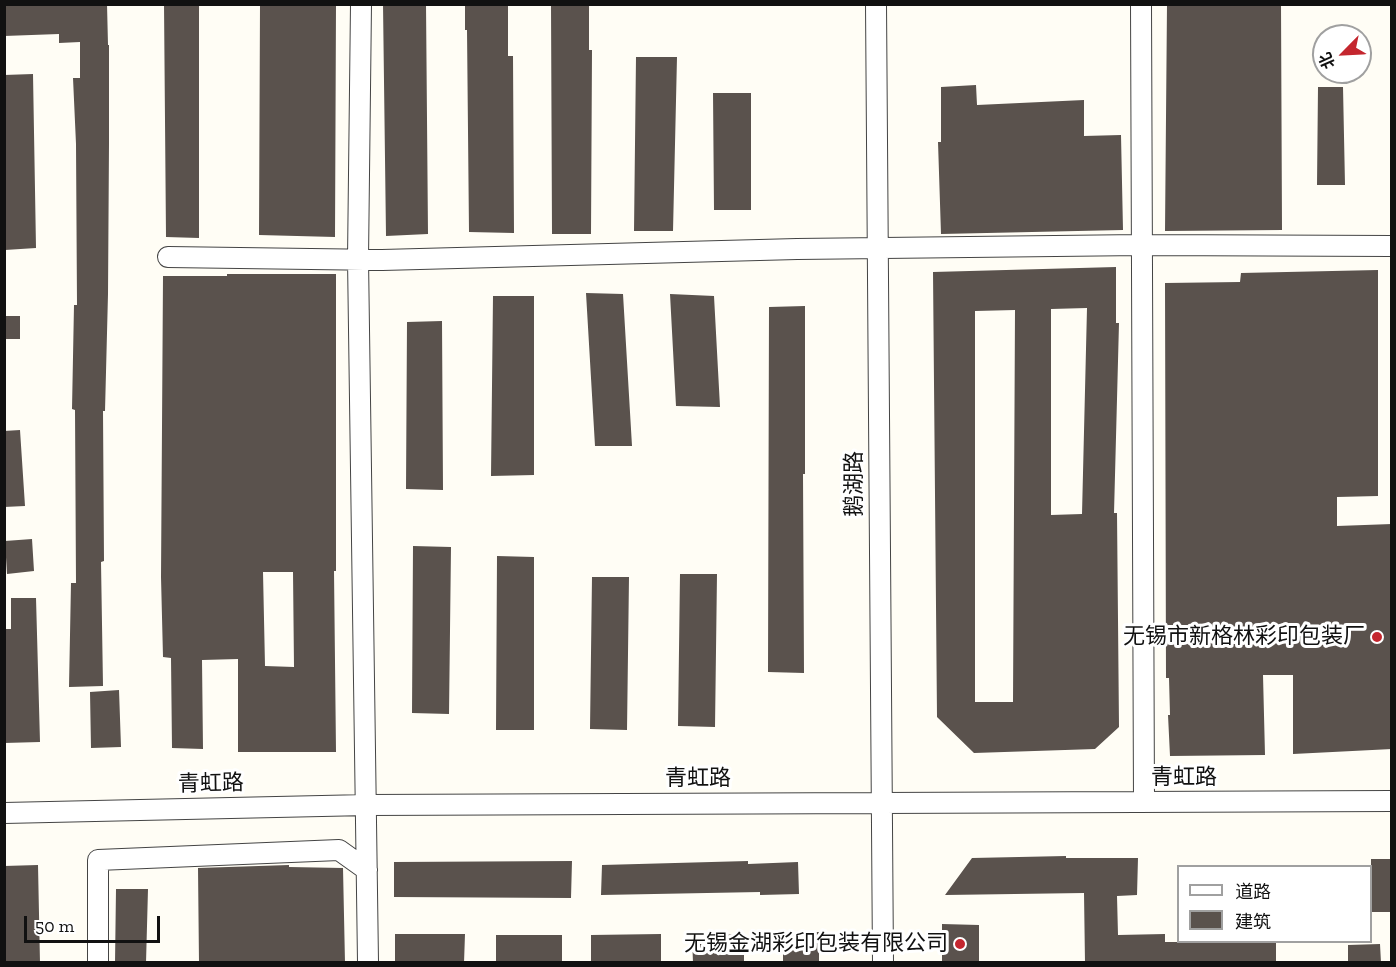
<!DOCTYPE html>
<meta charset="utf-8">
<style>
body{margin:0}
#map{position:relative;width:1396px;height:967px;overflow:hidden;background:#fffdf5;font-family:"Zilla Slab","Noto Sans SC",serif}
canvas{display:block}
.frame{position:absolute;inset:0;border:6px solid #111;pointer-events:none}
.legend{position:absolute;left:1177px;top:865px;width:195px;height:78px;box-sizing:border-box;background:#fff;border:2px solid #a0a0a0;margin:0;padding:8px 10px;list-style:none;font-size:18px;color:#111}
.legend li{display:flex;align-items:center;gap:12px;height:30px}
.legend b{width:30px;border:2px solid #a0a0a0}
.north{position:absolute;left:1312px;top:24px;width:60px;height:60px;box-sizing:border-box;background:#fff;border:2px solid #a0a0a0;border-radius:50%;rotate:246deg;font-size:16px;font-weight:700;line-height:24px;text-align:center;color:#111}
.north::after{content:'';display:block;margin:auto;width:21px;height:27px;background:#c4262e;clip-path:polygon(50% 0,100% 100%,50% 72%,0 100%)}
.scale{position:absolute;left:24px;top:916px;width:136px;height:27px;box-sizing:border-box;border:3px solid #111;border-top:0;padding-left:8px;font-size:18px;line-height:21px;white-space:nowrap;color:#111;-webkit-text-stroke:4px #fff;paint-order:stroke}
</style>
<div id="map">
<canvas width="1396" height="967"></canvas>
<div class="frame"></div>
<ul class="legend">
<li><b style="height:8px;background:#fff"></b>道路</li>
<li><b style="height:16px;background:#5a524d"></b>建筑</li>
</ul>
<div class="north">北</div>
<div class="scale">50 m</div>
</div>
<script>
const context = document.querySelector('canvas').getContext('2d');
context.lineJoin = 'round';
function fill(path, color) { context.fillStyle = color; context.fill(path, 'evenodd'); }
const toPath = rows => new Path2D(rows.map(r => 'M' + r).join(''));
function trace(path, color, width, dash) { context.strokeStyle = color; context.lineWidth = width; context.lineCap = dash ? 'butt' : 'round'; context.setLineDash(dash || []); context.stroke(path); }
function label(font, color, halo, rows, align = 'center') {
  context.font = font + ' "Zilla Slab","Noto Sans SC",serif'; context.lineWidth = 6; context.setLineDash([]); context.textBaseline = 'middle'; context.strokeStyle = halo; context.fillStyle = color; for (const [text, x, y, turn = 0] of rows) {
    context.save(); context.translate(x, y); context.rotate((+turn || 0) * Math.PI / 180); context.textAlign = isNaN(turn) ? turn : align; if (halo) context.strokeText(text, 0, 0); context.fillText(text, 0, 0); context.restore();
  }
}
fill(toPath([
 [4,4,107,4,108,45,109,45,109,143,108,294,105,411,103,411,104,561,101,562,103,686,69,687,71,583,76,583,75,410,72,409,74,305,77,305,76,144,73,78,80,78,80,42,59,43,59,34,4,36],
 [164,4,199,4,199,238,166,237],
 [260,4,336,4,335,237,259,235],
 [383,4,426,4,428,234,386,236],
 [465,4,508,4,508,56,513,56,514,233,469,232,467,30,465,30],
 [551,4,589,4,589,50,592,50,591,234,552,234],
 [1167,4,1281,4,1282,230,1165,231],
 [636,57,677,57,673,231,634,231],
 [33,74,36,248,5,250,4,75],
 [976,85,977,105,1084,100,1084,136,1121,135,1123,230,941,234,938,142,941,142,941,87],
 [1318,87,1343,87,1345,185,1317,185],
 [713,93,751,93,751,210,714,210],
 [1116,267,1116,323,1119,323,1114,513,1117,513,1119,727,1095,749,974,753,937,717,933,272],
 [1087,308,1082,514,1051,515,1051,309],
 [1015,310,1013,702,975,702,975,311],
 [1378,270,1378,496,1337,497,1337,526,1392,524,1392,749,1293,754,1293,675,1263,675,1265,755,1170,756,1168,715,1170,715,1169,678,1166,678,1165,283,1240,282,1241,273],
 [227,274,336,274,336,571,334,571,336,752,238,752,238,659,202,660,203,749,172,748,171,658,163,657,161,577,163,276,227,276],
 [263,572,293,572,294,667,265,666],
 [586,293,623,294,632,446,595,446],
 [670,294,714,296,720,407,676,406],
 [493,296,534,296,534,475,491,476],
 [805,306,805,474,803,474,804,673,768,672,769,307],
 [4,316,20,316,20,339,4,339],
 [442,321,443,490,406,489,407,322],
 [20,430,25,506,4,507,4,431],
 [32,539,34,571,7,574,5,541],
 [413,546,451,547,449,714,412,713],
 [497,556,534,557,534,730,496,730],
 [680,574,717,574,715,727,678,726],
 [592,577,629,577,627,730,590,729],
 [11,598,36,598,40,742,4,743,4,629,11,629],
 [119,690,121,747,91,748,90,692],
 [1066,856,1066,858,1138,858,1137,895,1117,896,1118,935,1165,934,1165,942,1276,942,1276,963,1085,963,1084,893,945,895,972,858],
 [1371,859,1392,859,1392,912,1371,912],
 [572,861,571,898,394,897,394,862],
 [748,861,748,864,798,862,799,894,760,895,760,892,601,895,602,865],
 [38,865,40,963,4,963,4,866],
 [289,865,289,867,343,868,345,963,199,963,198,868],
 [116,889,148,889,146,963,115,963],
 [942,924,979,925,979,963,942,963],
 [783,932,819,932,819,963,783,963],
 [395,934,465,934,464,963,395,963],
 [661,934,661,963,591,963,591,935],
 [744,934,744,963,693,963,692,936],
 [496,935,562,935,562,963,496,963],
 [1380,944,1381,963,1348,963,1348,945]
]), '#5a524d');
const minor = toPath([
 [361,4,358,259,368,962],
 [876,4,883,962],
 [1141,4,1144,802],
 [168,257,382,260,797,249,1141,245,1392,246],
 [4,813,367,805,1392,801],
 [98,962,98,860,339,850,367,870]
]);
trace(minor, '#444', 22);
trace(minor, '#fff', 20);
for (const [x, y, r, color] of [
 [1377,637,6,"#c4262e"],
 [960,944,6,"#c4262e"]
]) { const dot = new Path2D(); dot.arc(x, y, r, 0, 2 * Math.PI); context.fillStyle = color; context.fill(dot); trace(dot, '#fff', 2); }
label('22px', '#111', '#fff', [
 ["鹅湖路",855,484,-90],
 ["青虹路",1184,778],
 ["青虹路",698,779],
 ["青虹路",211,784,-1]
]);
label('22px', '#111', '#fff', [
 ["无锡市新格林彩印包装厂",1365,637],
 ["无锡金湖彩印包装有限公司",948,944]
], 'right');
</script>
